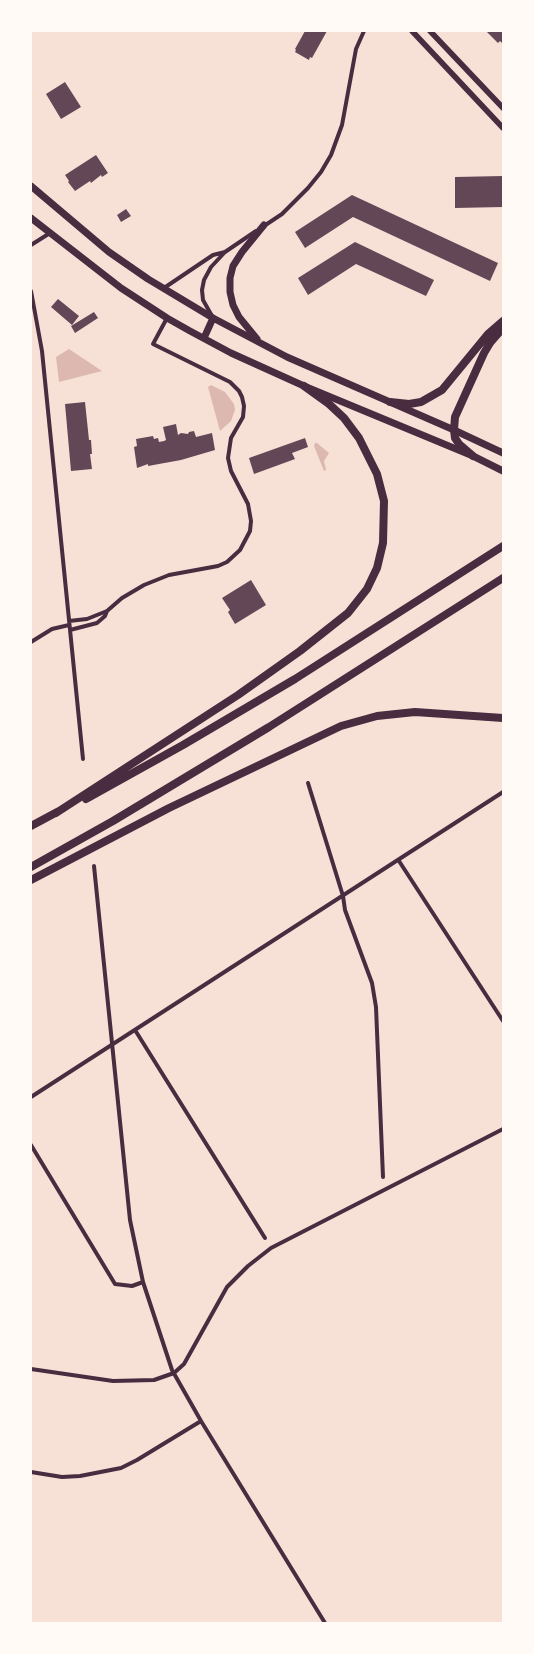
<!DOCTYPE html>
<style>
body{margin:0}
#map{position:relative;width:534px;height:1654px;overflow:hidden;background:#f7e1d7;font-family:"Work Sans",sans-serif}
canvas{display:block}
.frame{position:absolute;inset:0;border:32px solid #fffaf5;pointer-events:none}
</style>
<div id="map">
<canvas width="534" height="1654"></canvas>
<div class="frame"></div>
</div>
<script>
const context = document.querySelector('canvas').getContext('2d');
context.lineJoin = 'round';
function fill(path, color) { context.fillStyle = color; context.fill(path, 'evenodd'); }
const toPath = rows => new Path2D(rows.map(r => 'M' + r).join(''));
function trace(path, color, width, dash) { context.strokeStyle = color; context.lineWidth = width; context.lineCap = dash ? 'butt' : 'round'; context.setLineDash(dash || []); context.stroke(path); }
fill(toPath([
 [69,349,102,371,59,382,56,357],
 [211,385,225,392,234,404,235,410,231,421,220,431,208,387],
 [315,443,317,443,329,453,324,461,326,470,324,471,314,446]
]), '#dcb8b0');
fill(toPath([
 [305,31,327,31,312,58,310,57,309,60,295,52,296,50,295,49],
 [486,31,503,31,503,44,500,41,498,43],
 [65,82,81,107,61,119,46,94],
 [96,155,108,173,102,177,101,175,91,183,90,181,75,191,68,182,69,181,65,175],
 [503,176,503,207,455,208,455,177],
 [352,195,498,263,490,281,353,217,305,248,295,232],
 [126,209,131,216,121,222,117,215],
 [355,242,434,280,426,296,356,264,308,295,298,278],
 [58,299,79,316,72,325,51,307],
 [94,312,98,318,75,333,71,326],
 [85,402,89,440,91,440,92,454,90,454,92,469,71,471,65,404],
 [176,424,178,435,181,433,188,434,189,432,194,431,196,437,212,433,215,450,181,460,148,466,148,464,137,468,134,447,137,446,136,439,153,436,154,439,158,438,159,442,164,441,166,440,163,427],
 [305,438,308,447,292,453,295,459,254,474,249,458],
 [251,580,266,605,235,624,228,612,230,610,222,598]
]), '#644757');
trace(toPath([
 [264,226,282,214,308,188,321,172,331,155,342,125,356,49,364,31],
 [31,245,50,233],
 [164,288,213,255,225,252],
 [31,291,42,351,83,759],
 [212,316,203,300,202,290,204,280,211,267,225,252,256,231],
 [69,621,87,619,107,611],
 [70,630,97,623,105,616,107,611,122,598,144,585,169,575,218,566,227,562,240,550,250,531,251,521,248,504,231,471,228,458,231,438,243,417,244,406,242,397,239,391,230,382,153,344,167,318],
 [31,642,52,629,69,625],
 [308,783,343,896,345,910,372,983,376,1007,383,1177],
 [399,861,503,1021],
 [94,866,130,1220,143,1282,172,1370,201,1421,325,1623],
 [135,1030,265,1238],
 [31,1097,503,792],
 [31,1145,115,1284,132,1286,143,1282],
 [31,1369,113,1381,154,1380,174,1373,184,1364,227,1287,248,1266,271,1248,503,1129],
 [31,1472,62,1477,80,1476,121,1468,137,1460,201,1421]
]), '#4a2c40', 4);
trace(toPath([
 [412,31,503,128],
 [430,31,503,108]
]), '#4a2c40', 5.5);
trace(toPath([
 [31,186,109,252,148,279,213,318,287,357,454,430,503,453],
 [31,218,121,288,167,318,190,331,231,353,304,386,473,456,503,471],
 [204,338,213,318],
 [257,339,239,317,233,305,230,292,230,278,233,266,242,252,264,225]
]), '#4a2c40', 7);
trace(toPath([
 [390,402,409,404,421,402,442,390,488,334,503,321],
 [473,456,459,444,455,438,454,430,455,417,484,353,490,343,503,328],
 [86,799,183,745,295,679,503,546],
 [56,813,238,695,300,651,348,613,367,589,377,568,383,543,384,501,377,474,359,438,344,418,329,404,304,386],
 [31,826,59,811],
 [31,867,113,821,269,727,503,578],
 [31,880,169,808,341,726,377,716,415,712,503,718]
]), '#4a2c40', 8);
</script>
